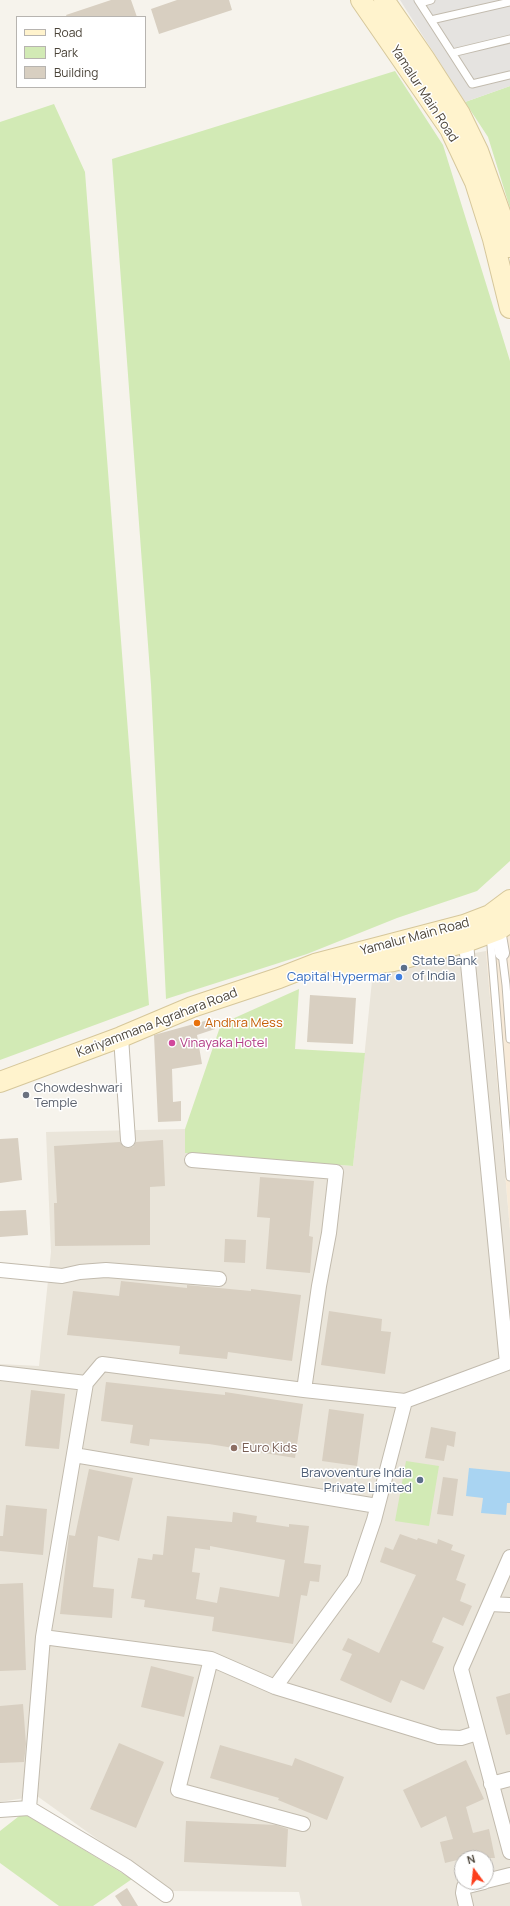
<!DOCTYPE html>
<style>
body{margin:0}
#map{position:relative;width:510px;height:1906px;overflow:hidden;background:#f6f3ec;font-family:Manrope,sans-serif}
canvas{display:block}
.legend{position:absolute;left:16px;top:16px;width:130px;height:72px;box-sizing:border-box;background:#fff;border:1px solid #b7b4b0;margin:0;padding:5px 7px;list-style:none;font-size:12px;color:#4b4439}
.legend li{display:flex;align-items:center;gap:8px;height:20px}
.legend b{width:20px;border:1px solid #b7b4b0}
.north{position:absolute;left:454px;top:1850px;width:40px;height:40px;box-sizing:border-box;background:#fff;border:1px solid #b7b4b0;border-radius:50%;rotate:345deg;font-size:11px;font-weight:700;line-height:16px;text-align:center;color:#4b4439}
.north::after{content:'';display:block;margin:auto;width:14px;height:18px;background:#fc3f1d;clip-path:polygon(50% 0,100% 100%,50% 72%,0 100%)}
</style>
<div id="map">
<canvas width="510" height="1906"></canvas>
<ul class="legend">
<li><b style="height:5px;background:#fff3cd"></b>Road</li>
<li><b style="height:11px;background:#d2eab5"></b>Park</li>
<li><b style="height:11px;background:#d8cfc1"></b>Building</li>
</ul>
<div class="north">N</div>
</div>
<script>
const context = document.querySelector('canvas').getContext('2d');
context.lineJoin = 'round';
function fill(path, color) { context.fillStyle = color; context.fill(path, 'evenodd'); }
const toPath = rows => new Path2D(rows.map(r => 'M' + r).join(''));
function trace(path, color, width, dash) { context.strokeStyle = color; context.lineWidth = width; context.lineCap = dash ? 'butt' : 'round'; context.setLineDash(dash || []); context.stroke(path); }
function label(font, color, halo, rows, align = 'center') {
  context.font = font + ' Manrope,sans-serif'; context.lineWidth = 3; context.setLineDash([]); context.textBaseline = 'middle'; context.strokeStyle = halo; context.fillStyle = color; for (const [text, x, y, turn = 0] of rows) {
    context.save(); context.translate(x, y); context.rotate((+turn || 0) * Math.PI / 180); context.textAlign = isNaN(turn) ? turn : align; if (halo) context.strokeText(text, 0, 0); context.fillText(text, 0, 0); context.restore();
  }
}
fill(toPath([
 [486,951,510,1230,510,1906,302,1906,299,1892,170,1891,37,1796,0,1802,0,1364,39,1366,51,1252,46,1132,185,1129,186,1153,353,1166,373,971],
 [462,1858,486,1858,486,1882,462,1882]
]), '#eae5da');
fill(toPath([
 [510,933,510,1230,486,951]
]), '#f7ead8');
fill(toPath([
 [395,71,443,145,510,361,510,861,477,891,397,918,307,954,166,999,151,685,112,159],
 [510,86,510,208,488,137,465,102],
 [54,104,85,172,149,1005,0,1060,0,122],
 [299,989,295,1049,365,1053,353,1166,185,1153,185,1129,221,1024],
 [406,1461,439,1466,429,1526,395,1521],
 [23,1813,132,1879,93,1906,59,1906,0,1863,0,1831]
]), '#d2eab5');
fill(toPath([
 [400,0,510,0,510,86,465,102]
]), '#e5e3e0');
fill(toPath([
 [469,1468,510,1472,510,1503,507,1503,506,1515,481,1513,483,1498,466,1496]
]), '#a9d4f2');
fill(toPath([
 [111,0,131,0,137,17,67,17,66,15],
 [177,0,229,0,232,10,159,34,151,9],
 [310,995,356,998,353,1044,307,1042],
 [212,1019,215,1029,197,1035,202,1064,172,1069,173,1102,181,1101,181,1121,158,1122,154,1035],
 [18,1138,22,1180,0,1183,0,1139],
 [163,1140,165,1186,150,1187,150,1245,55,1246,54,1203,57,1203,54,1146,120,1142,124,1147,128,1148,133,1147,136,1142],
 [260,1177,314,1181,309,1236,313,1237,310,1273,266,1269,270,1218,257,1217],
 [26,1210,28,1235,0,1237,0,1211],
 [225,1239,246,1240,245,1263,224,1262],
 [121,1281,187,1288,187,1285,251,1291,251,1289,301,1295,292,1361,228,1352,227,1359,179,1354,180,1346,67,1335,73,1291,119,1296],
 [329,1311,382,1319,381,1331,391,1332,385,1374,321,1365],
 [106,1382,225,1395,225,1392,303,1404,295,1458,209,1444,150,1439,149,1446,130,1443,133,1425,101,1421],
 [31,1390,65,1394,59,1449,25,1446],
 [329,1409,364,1414,357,1466,322,1461],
 [431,1427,456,1432,454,1447,447,1445,444,1461,425,1458],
 [89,1469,133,1478,119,1541,98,1536,93,1587,114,1589,112,1618,60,1614,69,1535,75,1536],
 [443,1477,458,1479,453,1516,437,1514],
 [6,1505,47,1509,43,1555,0,1551,0,1536,3,1536],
 [233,1512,257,1516,256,1522,289,1527,289,1524,309,1526,304,1563,321,1565,319,1582,310,1581,307,1596,301,1595,293,1644,212,1631,214,1617,144,1607,145,1600,131,1598,138,1558,152,1560,153,1554,163,1555,167,1516,232,1522],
 [210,1546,285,1560,279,1597,220,1587,217,1603,196,1599,200,1573,192,1572,195,1548,210,1550],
 [400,1534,417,1540,418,1538,437,1544,438,1539,453,1545,451,1550,465,1555,456,1580,466,1584,460,1601,472,1606,463,1626,443,1617,432,1642,444,1647,424,1690,401,1680,391,1703,340,1680,352,1654,342,1650,348,1638,379,1653,416,1575,380,1562,385,1547,393,1550],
 [23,1583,26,1670,0,1671,0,1584],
 [151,1666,194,1677,184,1717,141,1707],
 [510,1693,510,1734,506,1735,496,1697],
 [23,1704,26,1744,24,1762,0,1763,0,1706],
 [119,1743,164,1762,136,1828,90,1809],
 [220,1745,292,1766,295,1758,344,1777,327,1820,278,1800,279,1798,210,1778],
 [466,1760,484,1799,466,1807,473,1833,489,1829,495,1858,482,1858,482,1854,445,1863,440,1842,453,1839,446,1816,421,1828,403,1790],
 [186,1821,276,1825,288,1829,286,1867,184,1862],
 [127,1888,138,1906,122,1906,115,1896]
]), '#d8cfc1');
const lane = toPath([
 [418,0,472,84,510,75],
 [420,3,431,0],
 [431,20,510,2],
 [452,53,510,39],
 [490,934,510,1177],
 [502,953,506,985,510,1039]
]);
const street = toPath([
 [494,922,498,930,502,953],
 [465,933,507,1363],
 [121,1037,128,1140],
 [192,1160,336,1172,329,1233,319,1286,304,1390],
 [0,1270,62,1276,80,1272,106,1270,219,1279],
 [0,1373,86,1383],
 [74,1455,377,1506],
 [510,1557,461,1669,510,1852],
 [490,1604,510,1605],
 [211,1659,178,1790,303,1824],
 [275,1687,354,1579,374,1520,405,1401],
 [477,1733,461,1738,439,1737,275,1687,211,1659,43,1637,86,1383,102,1364,304,1390,405,1401,510,1362],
 [491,1784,510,1779],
 [29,1808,43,1637],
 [0,1810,29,1808,126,1866,166,1895],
 [486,1881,510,1875],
 [466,1906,463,1893,464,1887,484,1882]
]);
const secondary = toPath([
 [361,0,450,129,475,182,493,239,510,308],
 [384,0,424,58,460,114,478,151,502,218,510,247],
 [339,969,393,961,466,942,498,930,510,922],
 [0,1082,121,1037,192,1007,279,978,315,964,464,925,490,915,510,900]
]);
trace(lane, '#c2bbae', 9);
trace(street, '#c2bbae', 16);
trace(secondary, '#d6c79b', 22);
trace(lane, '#fff', 7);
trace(street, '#fff', 14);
trace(secondary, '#fff3cd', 20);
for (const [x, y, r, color] of [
 [404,968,4,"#5c6f8a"],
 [399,977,4,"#3f7fe0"],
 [197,1023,4,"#e8710a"],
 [172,1043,4,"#d1479c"],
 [26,1095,4,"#6b7280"],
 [234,1448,4,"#8d6e63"],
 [420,1480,4,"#5c6f8a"]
]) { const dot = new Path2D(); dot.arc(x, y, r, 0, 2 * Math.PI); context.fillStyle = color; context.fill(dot); trace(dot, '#fff', 1.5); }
label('13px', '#4b4439', '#fff', [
 ["Yamalur Main Road",424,94,57],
 ["Yamalur Main Road",415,937,-15],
 ["Kariyammana Agrahara Road",157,1023,-21]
]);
label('13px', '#4e5e75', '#fff', [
 ["State Bank",412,961],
 ["of India",412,976],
 ["Bravoventure India",412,1473,"right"],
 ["Private Limited",412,1488,"right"]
], 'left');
label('13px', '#366cbe', '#fff', [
 ["Capital Hypermar",391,977]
], 'right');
label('13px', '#c56008', '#fff', [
 ["Andhra Mess",205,1023]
], 'left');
label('13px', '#b23c85', '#fff', [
 ["Vinayaka Hotel",180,1043]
], 'left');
label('13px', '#5b616d', '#fff', [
 ["Chowdeshwari",34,1088],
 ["Temple",34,1103]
], 'left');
label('13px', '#785e54', '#fff', [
 ["Euro Kids",242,1448]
], 'left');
</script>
